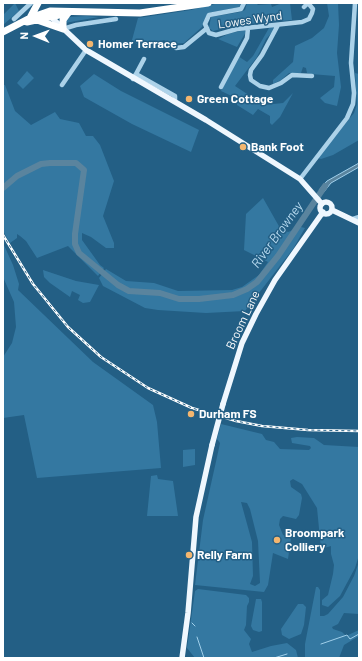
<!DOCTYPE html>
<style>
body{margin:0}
#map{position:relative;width:362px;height:661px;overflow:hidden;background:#235f85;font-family:Barlow,sans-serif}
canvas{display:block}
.frame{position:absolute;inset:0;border:4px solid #fff;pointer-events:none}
.north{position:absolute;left:16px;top:16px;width:40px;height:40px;-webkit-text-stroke:3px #235f85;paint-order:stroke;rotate:271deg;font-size:11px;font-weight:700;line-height:16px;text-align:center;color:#fff}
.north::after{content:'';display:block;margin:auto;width:14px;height:18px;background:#fff;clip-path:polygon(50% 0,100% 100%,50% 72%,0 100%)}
</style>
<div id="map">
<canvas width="362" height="661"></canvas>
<div class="frame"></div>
<div class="north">N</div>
</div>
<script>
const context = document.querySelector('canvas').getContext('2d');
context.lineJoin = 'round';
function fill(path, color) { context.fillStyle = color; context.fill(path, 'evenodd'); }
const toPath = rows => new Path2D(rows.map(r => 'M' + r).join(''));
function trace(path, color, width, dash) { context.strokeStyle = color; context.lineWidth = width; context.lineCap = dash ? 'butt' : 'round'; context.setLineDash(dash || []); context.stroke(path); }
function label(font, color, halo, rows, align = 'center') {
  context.font = font + ' Barlow,sans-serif'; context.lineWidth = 3; context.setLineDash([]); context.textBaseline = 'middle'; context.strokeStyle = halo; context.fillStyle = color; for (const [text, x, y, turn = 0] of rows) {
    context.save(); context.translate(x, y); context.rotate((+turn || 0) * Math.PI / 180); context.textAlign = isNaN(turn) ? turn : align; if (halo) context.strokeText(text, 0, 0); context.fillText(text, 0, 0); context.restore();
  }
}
fill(toPath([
 [15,3,19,11,3,25,3,15],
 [219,3,241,3,239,7,208,13,202,27,184,43,171,44,164,40,146,46,143,49,132,40,138,18,191,10],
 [247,3,256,3,258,5,271,4,272,7,282,3,290,3,292,20,237,25,213,31,209,28,211,17,240,12,245,10],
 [327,3,338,3,339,25,337,53,341,87,337,106,325,103,320,98,334,87,335,76,311,74,307,73,306,68,303,67,301,73,289,73,281,80,273,84,273,80,293,62,295,46,312,38,324,28,329,16],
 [86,16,99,17,65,23,66,19,69,17],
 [272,27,275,29,266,39,257,57,235,86,264,105,283,103,293,93,280,117,272,125,270,123,270,116,258,109,253,115,237,105,236,98,221,91,238,56,247,62,253,56,269,28],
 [244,30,246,32,237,47,218,39,228,34],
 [27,71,34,78,23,89,17,83],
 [355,73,359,74,359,140,333,155,321,159,318,158,320,155,354,113,357,104],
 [94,74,121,91,199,130,191,152,132,124,84,97,80,86],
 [3,85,5,85,15,111,31,125,55,112,60,119,79,123,86,136,93,136,100,145,114,181,103,216,114,243,114,248,106,248,91,237,82,233,82,240,100,265,104,268,98,276,68,246,37,258,26,241,20,236,17,234,17,238,10,243,3,231],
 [263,198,280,228,288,232,301,227,305,228,293,249,245,311,206,313,158,310,145,308,103,286,99,278,106,269,126,281,154,283,178,291,232,290,242,287,259,275,268,262,244,250,246,214],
 [3,243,13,265,19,284,18,290,93,362,153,405,157,422,161,468,37,478,24,415,3,418,3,357,12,343,16,327,14,302,3,277],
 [43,270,76,281,99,285,90,302,83,303,78,300,80,295,72,291,70,297,50,283,44,277],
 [221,424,262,434,266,440,274,442,280,449,309,450,311,448,310,446,292,443,291,438,297,437,314,438,324,445,359,447,359,555,355,568,340,596,328,607,322,605,322,600,328,595,333,574,334,565,331,554,331,546,321,549,317,508,302,484,293,479,290,481,291,487,301,494,302,498,299,515,296,519,283,516,280,519,279,525,283,535,291,538,288,559,273,553,268,585,264,592,195,585,203,520,217,457,220,443,217,439],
 [241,502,247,503,250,509,258,541,260,583,255,586,250,584,253,576,252,542],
 [195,449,195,465,183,467,183,450],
 [157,475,158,479,173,481,178,516,147,516,151,476],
 [359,562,359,614,344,613,338,624,332,627,333,629,342,632,346,636,359,630,359,636,344,645,339,658,305,658,305,644,316,587,318,587,320,590,320,616,324,616,328,614,343,597,354,576],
 [198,589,246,595,249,598,249,602,247,606,246,625,244,630,251,639,249,644,252,652,271,646,287,643,296,650,298,658,195,658,187,648,195,591],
 [256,599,261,599,262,602,262,631,259,632,253,630,251,626],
 [298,604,303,604,306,607,304,625,301,634,289,639,282,635,281,629]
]), '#3478a1');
const water = toPath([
 [359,163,359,167,331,183,323,193,319,190,327,181,359,163]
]);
fill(water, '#5a849e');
trace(water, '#a0cfea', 1);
trace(toPath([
 [192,623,195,626],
 [197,637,204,658],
 [321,644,347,635,350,639,359,634],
 [274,658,287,654]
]), '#a0cfea', 1);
trace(toPath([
 [3,188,17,176,41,164,50,163,76,163,84,170,75,234,75,244,79,253,118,285,129,291,160,293,179,299,199,299,233,295,247,289,257,282,278,256,325,186]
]), '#5a849e', 6);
trace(toPath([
 [244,3,241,9,209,15,205,24,209,33,216,35,237,29,302,22,309,19,312,13,313,9,308,3,304,7],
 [14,19,31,3],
 [278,25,262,55,251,70,250,75,251,80,260,86,269,88,281,83,292,75,312,76],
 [63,29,76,25,116,19],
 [176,48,184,47,206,29],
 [136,74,144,59],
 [133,79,136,74,175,96,175,102],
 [62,85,86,50],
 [221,87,247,38,248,28],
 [300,179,347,118,353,104,354,93,351,63,355,3],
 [353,219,359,217]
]), '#acd2e9', 4.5);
trace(toPath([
 [51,17,86,50,206,120,300,179,322,204],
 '320 208a6 6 0 1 1 12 0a6 6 0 1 1-12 0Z',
 [332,210,359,223],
 [223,404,242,343,256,314,275,280,323,212],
 [182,658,188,613,196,517,212,445]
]), '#eff7fe', 5.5);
trace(toPath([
 [30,18,38,3],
 [37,20,63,29,63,20,68,13],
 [27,22,68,13],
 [3,32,30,18,50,11,140,13,208,3]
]), '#fff', 7);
const rail = toPath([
 [3,235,33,284,68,327,101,357,148,388,192,408,236,421,262,426,308,430,359,431]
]);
trace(rail, '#fff', 2.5);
trace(rail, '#235f85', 1, [3]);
trace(toPath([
 [212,445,223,404]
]), '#eff7fe', 5.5);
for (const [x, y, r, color] of [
 [90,44,4,"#f4b66f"],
 [189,99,4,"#f4b66f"],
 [243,147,4,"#f4b66f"],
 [191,414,4,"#f4b66f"],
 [277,540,4,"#f4b66f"],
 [189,555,4,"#f4b66f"]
]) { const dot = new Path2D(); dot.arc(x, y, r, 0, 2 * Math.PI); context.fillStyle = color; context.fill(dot); trace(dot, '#235f85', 1.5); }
label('12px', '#fff', '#235f85', [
 ["Lowes Wynd",250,20,-8],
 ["Broom Lane",243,320,-65]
]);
label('bold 12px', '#fff', '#235f85', [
 ["Homer Terrace",98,44],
 ["Green Cottage",197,99],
 ["Bank Foot",251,147],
 ["Durham FS",199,414],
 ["Broompark",285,533],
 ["Colliery",285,547],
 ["Relly Farm",197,555]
], 'left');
label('italic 13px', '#b8dbf0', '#235f85', [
 ["River Browney",277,235,-54]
]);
</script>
